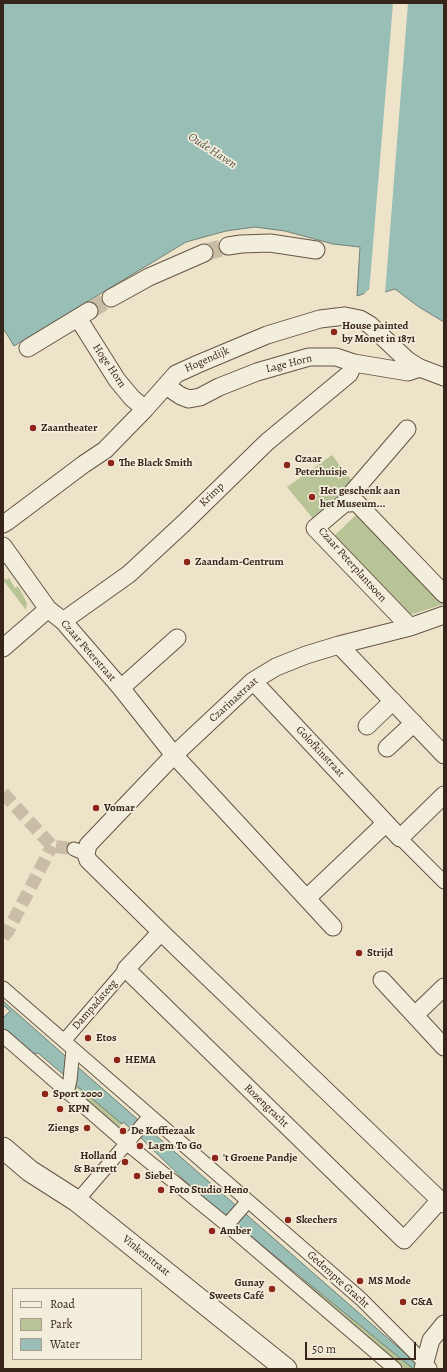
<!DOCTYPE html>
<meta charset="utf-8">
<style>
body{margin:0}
#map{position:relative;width:447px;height:1372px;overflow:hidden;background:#ede3c9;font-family:Alegreya,serif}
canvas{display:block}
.frame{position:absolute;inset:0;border:4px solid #37241a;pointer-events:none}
.legend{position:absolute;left:12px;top:1288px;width:130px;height:72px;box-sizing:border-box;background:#f3eddc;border:1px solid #a89d8e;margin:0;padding:5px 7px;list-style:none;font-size:12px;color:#37241a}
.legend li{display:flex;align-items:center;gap:8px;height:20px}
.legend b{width:20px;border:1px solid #a89d8e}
.scale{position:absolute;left:305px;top:1342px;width:111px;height:18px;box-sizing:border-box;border:2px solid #37241a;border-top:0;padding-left:5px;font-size:12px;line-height:14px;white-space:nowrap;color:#37241a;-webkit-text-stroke:3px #f3eddc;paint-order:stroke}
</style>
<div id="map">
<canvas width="447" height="1372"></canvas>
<div class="frame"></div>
<ul class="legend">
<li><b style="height:5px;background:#f3eddc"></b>Road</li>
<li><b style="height:11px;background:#b8c496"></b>Park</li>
<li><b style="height:11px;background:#99beb5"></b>Water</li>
</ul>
<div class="scale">50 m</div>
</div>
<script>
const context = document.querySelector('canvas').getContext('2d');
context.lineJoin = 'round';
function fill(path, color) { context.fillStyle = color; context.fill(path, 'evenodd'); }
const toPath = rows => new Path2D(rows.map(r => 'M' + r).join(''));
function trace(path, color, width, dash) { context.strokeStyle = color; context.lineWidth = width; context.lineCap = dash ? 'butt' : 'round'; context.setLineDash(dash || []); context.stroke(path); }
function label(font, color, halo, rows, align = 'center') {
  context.font = font + ' Alegreya,serif'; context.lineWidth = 3.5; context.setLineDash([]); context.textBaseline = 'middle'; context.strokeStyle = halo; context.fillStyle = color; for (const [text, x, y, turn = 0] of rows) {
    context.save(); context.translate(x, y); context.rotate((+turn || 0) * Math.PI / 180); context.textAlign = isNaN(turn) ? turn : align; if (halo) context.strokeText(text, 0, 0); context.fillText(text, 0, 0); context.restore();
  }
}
fill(toPath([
 [332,455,355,485,315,521,287,487],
 [358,513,444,602,444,604,410,615,333,537],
 [3,577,6,580,9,578,15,588,18,586,27,603,26,610,3,580],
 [75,1084,122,1124,116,1130,74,1093],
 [302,1278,411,1367,410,1369,405,1369,303,1285]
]), '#b8c496');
const water = toPath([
 [3,3,444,3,444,322,419,307,395,289,385,292,371,282,369,289,366,293,357,296,360,247,333,244,285,231,255,227,226,231,186,242,14,346,3,328,3,3],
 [3,1001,72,1062,423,1369,413,1369,411,1367,194,1190,136,1133,123,1122,122,1124,38,1053,31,1055,3,1033,3,1018,10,1011,3,1005,3,1001]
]);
fill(water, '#99beb5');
trace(water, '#728077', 1);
fill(toPath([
 [393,3,408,3,385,294,372,285,367,294,361,297,369,289,370,281]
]), '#ede3c9');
trace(toPath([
 [3,793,52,846,74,849],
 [3,937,8,931,52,846]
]), '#c9bda6', 13, [13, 6]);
trace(toPath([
 [204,253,228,246],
 [89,311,111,298]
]), '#c9bda6', 17, [17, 8]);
const pedestrian = toPath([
 [400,838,444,882],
 [74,849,86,854],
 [3,988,361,1299,430,1368],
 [3,1036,126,1143,227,1225,395,1369],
 [64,1041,126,969],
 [67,1093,70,1080,73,1049],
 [77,1201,150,1116],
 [227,1225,248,1201]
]);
const minor = toPath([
 [228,246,241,244,270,243,316,250],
 [111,298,149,277,204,253],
 [78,318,117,380,132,398,145,409],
 [28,348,89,311],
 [166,386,181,396,189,399,200,397,219,387,257,372,309,357,336,357,354,363,408,372,420,368],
 [350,503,352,493,407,429],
 [3,524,8,521,84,464,105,450,145,409,176,374,198,364,267,335,320,319,345,316,360,319,370,325,407,360,420,368,444,377],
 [3,546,48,609,63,621,121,688,174,755,333,927],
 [444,615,410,627,339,645,306,655,276,667,253,681,174,755,88,845,86,854,88,860,161,932,444,1204],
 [63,621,129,574,184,523,267,442,349,374,354,363],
 [410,627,315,528,346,502,357,503,444,594],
 [339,645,444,755],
 [3,648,48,609],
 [253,681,400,838,444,795],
 [121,688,177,638],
 [367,726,393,701],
 [387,748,414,723],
 [307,898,386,823],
 [161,932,126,969,404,1240,440,1200],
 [382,980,444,1047],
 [415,1015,444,987],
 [423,1369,431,1340,444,1324]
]);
const tertiary = toPath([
 [3,1148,30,1171,77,1201,286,1369]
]);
trace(pedestrian, '#645446', 15);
trace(minor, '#645446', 19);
trace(tertiary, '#645446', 23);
trace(pedestrian, '#f3eddc', 13);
trace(minor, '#f3eddc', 17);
trace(tertiary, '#f3eddc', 21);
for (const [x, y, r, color] of [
 [334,332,4,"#8f2418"],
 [33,428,4,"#8f2418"],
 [111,463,4,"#8f2418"],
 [287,465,4,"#8f2418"],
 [312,497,4,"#8f2418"],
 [187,562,4,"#8f2418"],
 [96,808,4,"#8f2418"],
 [359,953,4,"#8f2418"],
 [88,1038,4,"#8f2418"],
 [117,1060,4,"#8f2418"],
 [45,1094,4,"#8f2418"],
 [60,1109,4,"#8f2418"],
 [87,1128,4,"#8f2418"],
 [123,1131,4,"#8f2418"],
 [140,1146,4,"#8f2418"],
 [215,1158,4,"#8f2418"],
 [125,1162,4,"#8f2418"],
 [137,1176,4,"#8f2418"],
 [161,1190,4,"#8f2418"],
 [288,1220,4,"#8f2418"],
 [212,1231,4,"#8f2418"],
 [360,1281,4,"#8f2418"],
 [272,1289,4,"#8f2418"],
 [403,1302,4,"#8f2418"]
]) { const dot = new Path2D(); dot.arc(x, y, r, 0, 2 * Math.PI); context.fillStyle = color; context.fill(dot); trace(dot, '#f3eddc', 1.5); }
label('bold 11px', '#37241a', '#f3eddc', [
 ["House painted",342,326],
 ["by Monet in 1871",342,339],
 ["Zaantheater",41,428],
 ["Czaar",295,459],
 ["Peterhuisje",295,472],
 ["The Black Smith",119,463],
 ["Het geschenk aan",320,491],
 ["het Museum...",320,504],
 ["Zaandam-Centrum",195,562],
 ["Vomar",104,808],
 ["Strijd",367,953],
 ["Etos",96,1038],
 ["HEMA",125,1060],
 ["Sport 2000",53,1094],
 ["KPN",68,1109],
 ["Ziengs",79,1128,"right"],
 ["De Koffiezaak",131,1131],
 ["Lagm To Go",148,1146],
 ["Holland",117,1156,"right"],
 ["& Barrett",117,1169,"right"],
 ["'t Groene Pandje",223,1158],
 ["Siebel",145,1176],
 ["Foto Studio Heno",169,1190],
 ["Skechers",296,1220],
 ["Amber",220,1231],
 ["MS Mode",368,1281],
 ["Gunay",264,1283,"right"],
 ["Sweets Café",264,1296,"right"],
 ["C&A",411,1302]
], 'left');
label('11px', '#37241a', '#f3eddc', [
 ["Hogendijk",207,360,-24],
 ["Lage Horn",289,364,-14],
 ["Hoge Horn",109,366,56],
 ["Krimp",212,495,-44],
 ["Czaar Peterplantsoen",352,565,48],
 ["Czaar Peterstraat",88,651,49],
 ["Czarinastraat",234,700,-42],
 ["Golofkinstraat",320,752,47],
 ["Dampadsteeg",95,1005,-49],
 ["Rozengracht",266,1106,44],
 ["Vinkenstraat",146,1256,39],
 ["Gedempte Gracht",338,1280,42]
]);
label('italic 12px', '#545248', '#f3eddc', [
 ["Oude Haven",212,151,33]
]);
</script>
